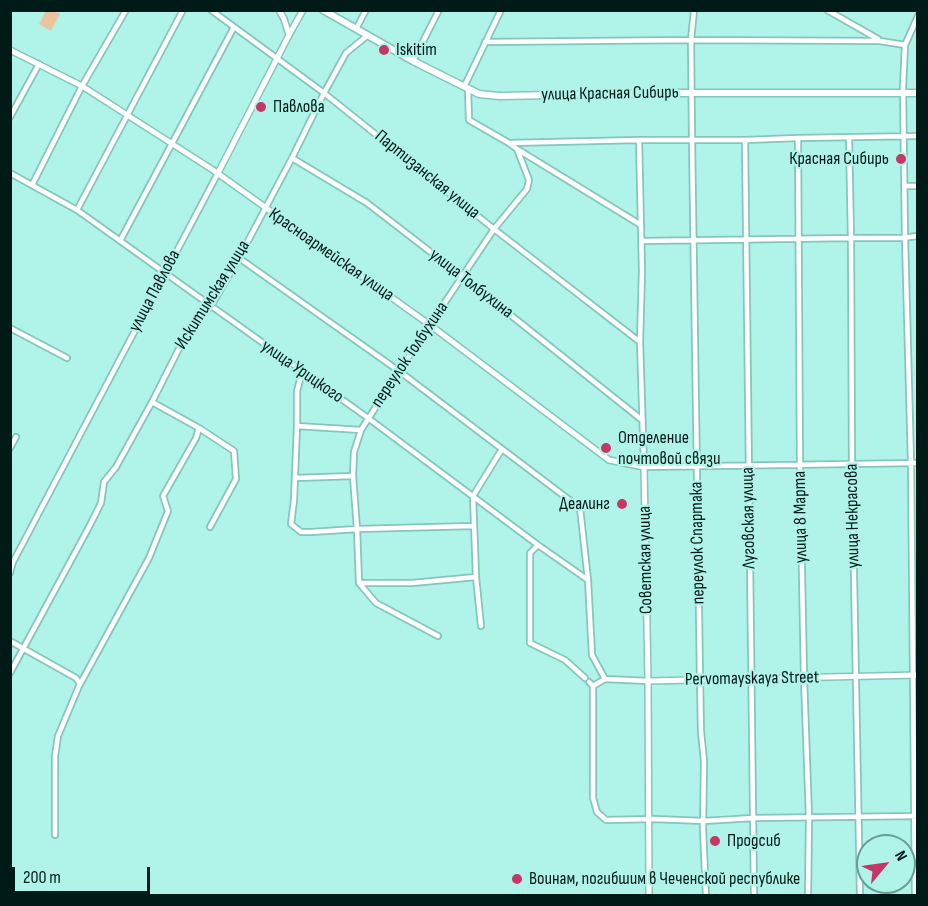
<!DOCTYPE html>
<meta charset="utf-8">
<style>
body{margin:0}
#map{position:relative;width:928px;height:906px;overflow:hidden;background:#aff3e9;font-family:"Sofia Sans Condensed",sans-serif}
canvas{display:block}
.frame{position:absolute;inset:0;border:12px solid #001a17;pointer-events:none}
.north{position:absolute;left:856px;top:834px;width:60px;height:60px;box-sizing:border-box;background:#aff3e9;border:2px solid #699c95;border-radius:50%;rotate:61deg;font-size:16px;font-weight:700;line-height:24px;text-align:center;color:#001a17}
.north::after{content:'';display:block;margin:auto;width:21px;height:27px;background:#c43767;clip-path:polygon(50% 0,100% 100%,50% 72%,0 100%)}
.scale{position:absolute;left:12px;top:867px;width:138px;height:27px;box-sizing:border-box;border:3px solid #001a17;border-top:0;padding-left:8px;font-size:18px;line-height:21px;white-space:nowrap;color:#001a17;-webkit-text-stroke:4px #aff3e9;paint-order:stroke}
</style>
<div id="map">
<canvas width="928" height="906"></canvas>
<div class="frame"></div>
<div class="north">N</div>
<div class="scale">200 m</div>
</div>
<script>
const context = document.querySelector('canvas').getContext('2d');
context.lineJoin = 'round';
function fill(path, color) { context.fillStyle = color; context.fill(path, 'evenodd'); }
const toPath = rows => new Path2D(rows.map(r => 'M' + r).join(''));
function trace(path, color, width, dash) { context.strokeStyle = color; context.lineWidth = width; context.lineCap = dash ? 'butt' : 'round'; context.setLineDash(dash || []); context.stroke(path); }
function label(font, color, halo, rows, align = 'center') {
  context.font = font + ' "Sofia Sans Condensed",sans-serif'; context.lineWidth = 4.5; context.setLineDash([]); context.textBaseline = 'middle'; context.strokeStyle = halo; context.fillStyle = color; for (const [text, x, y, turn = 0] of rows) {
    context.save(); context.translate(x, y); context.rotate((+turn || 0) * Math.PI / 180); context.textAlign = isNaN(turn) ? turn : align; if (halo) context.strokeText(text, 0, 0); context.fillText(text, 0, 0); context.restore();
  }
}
fill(toPath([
 [46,11,53,11,60,14,51,31,39,24]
]), '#ecc39d');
const minor = toPath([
 [211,10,324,93,494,229,640,342],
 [694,10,691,40,692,140,700,680,701,732,704,761,703,829,706,896],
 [827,10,878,39],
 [356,29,366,10],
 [485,42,691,40,880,41,905,45],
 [413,61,439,10],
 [464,87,501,10],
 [468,89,469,120,509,143,517,149,641,225],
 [10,117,39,64],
 [849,137,851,238,852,470,860,896],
 [798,138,800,468,804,678,809,818,808,896],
 [639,140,642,271,640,342,644,467,918,463],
 [745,140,754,896],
 [509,143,639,140,745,140,798,138,918,136],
 [292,158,367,203,463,277,642,420],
 [10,173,77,210,368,418,538,545,588,580],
 [32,185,82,86,126,10],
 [904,186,918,186],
 [77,210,183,10],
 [120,241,234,27],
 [642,241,851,238,901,238,918,236],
 [239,258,399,371,580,508,588,580,592,655,605,679],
 [10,328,67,358],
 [302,372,297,391,297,426,294,500,291,524,301,532,311,532,357,529,473,526],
 [152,402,199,428,234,451,236,479,210,527],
 [297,426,361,430],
 [10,448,16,437],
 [295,478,353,476],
 [538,545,530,553,530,643,565,660,585,678],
 [10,573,13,562,218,173],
 [359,583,357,529,353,476,354,452,361,430,399,371,494,229,527,189,529,180,517,149],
 [359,583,412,583,476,577],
 [359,583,376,603,438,636],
 [481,626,476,577,473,496,502,449],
 [10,641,76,678,80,684],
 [10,673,89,527,101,503,104,482,116,467,152,402,190,327,211,306,239,258,292,158,324,93,346,53,368,35],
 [589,682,593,686,605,679,648,681],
 [593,686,593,798,597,812,606,820,654,819,704,821,753,818,918,816],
 [55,835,55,756,58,736,79,686,149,558,168,511,163,496,196,438,199,428],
 [915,896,911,463,905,238,903,87,905,45,918,16]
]);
const tertiary = toPath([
 [279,10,284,19,289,35],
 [10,50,82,86,213,170,430,325,609,460,644,467,648,681,649,896],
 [218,173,289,35,303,10],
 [648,681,918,675]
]);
const secondary = toPath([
 [323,10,413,61,479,94,499,96,671,93,918,93]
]);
trace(minor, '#84c6bc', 8);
trace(tertiary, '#84c6bc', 8);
trace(secondary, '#84c6bc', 9);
trace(minor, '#fff', 4.5);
trace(tertiary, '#fff', 5);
trace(secondary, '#fff', 6);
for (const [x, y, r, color] of [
 [384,50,6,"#c43767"],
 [261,107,6,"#c43767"],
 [901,159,6,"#c43767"],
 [606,448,6,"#c43767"],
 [622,504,6,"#c43767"],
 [715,841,6,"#c43767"],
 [517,879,6,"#c43767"]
]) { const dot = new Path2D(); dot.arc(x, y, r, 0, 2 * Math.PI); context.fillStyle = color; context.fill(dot); trace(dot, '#aff3e9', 2); }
label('18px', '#001a17', '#aff3e9', [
 ["Iskitim",396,50],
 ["Павлова",273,107],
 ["Красная Сибирь",889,159,"right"],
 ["Отделение",618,438],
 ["почтовой связи",618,459],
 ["Деалинг",610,504,"right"],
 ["Продсиб",727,841],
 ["Воинам, погибшим в Чеченской республике",529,879]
], 'left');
label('18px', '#001a17', '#aff3e9', [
 ["улица Красная Сибирь",610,94,-1],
 ["Партизанская улица",427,175,39],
 ["Красноармейская улица",331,255,35],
 ["улица Толбухина",471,284,38],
 ["улица Павлова",155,291,-62],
 ["Искитимская улица",213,295,-58],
 ["переулок Толбухина",410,355,-56],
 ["улица Урицкого",302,372,35],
 ["улица Некрасова",853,516,-91],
 ["улица 8 Марта",801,517,-91],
 ["Луговская улица",749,518,-91],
 ["переулок Спартака",698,543,-91],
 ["Советская улица",646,560,-91],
 ["Pervomayskaya Street",752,679,-1]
]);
</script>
